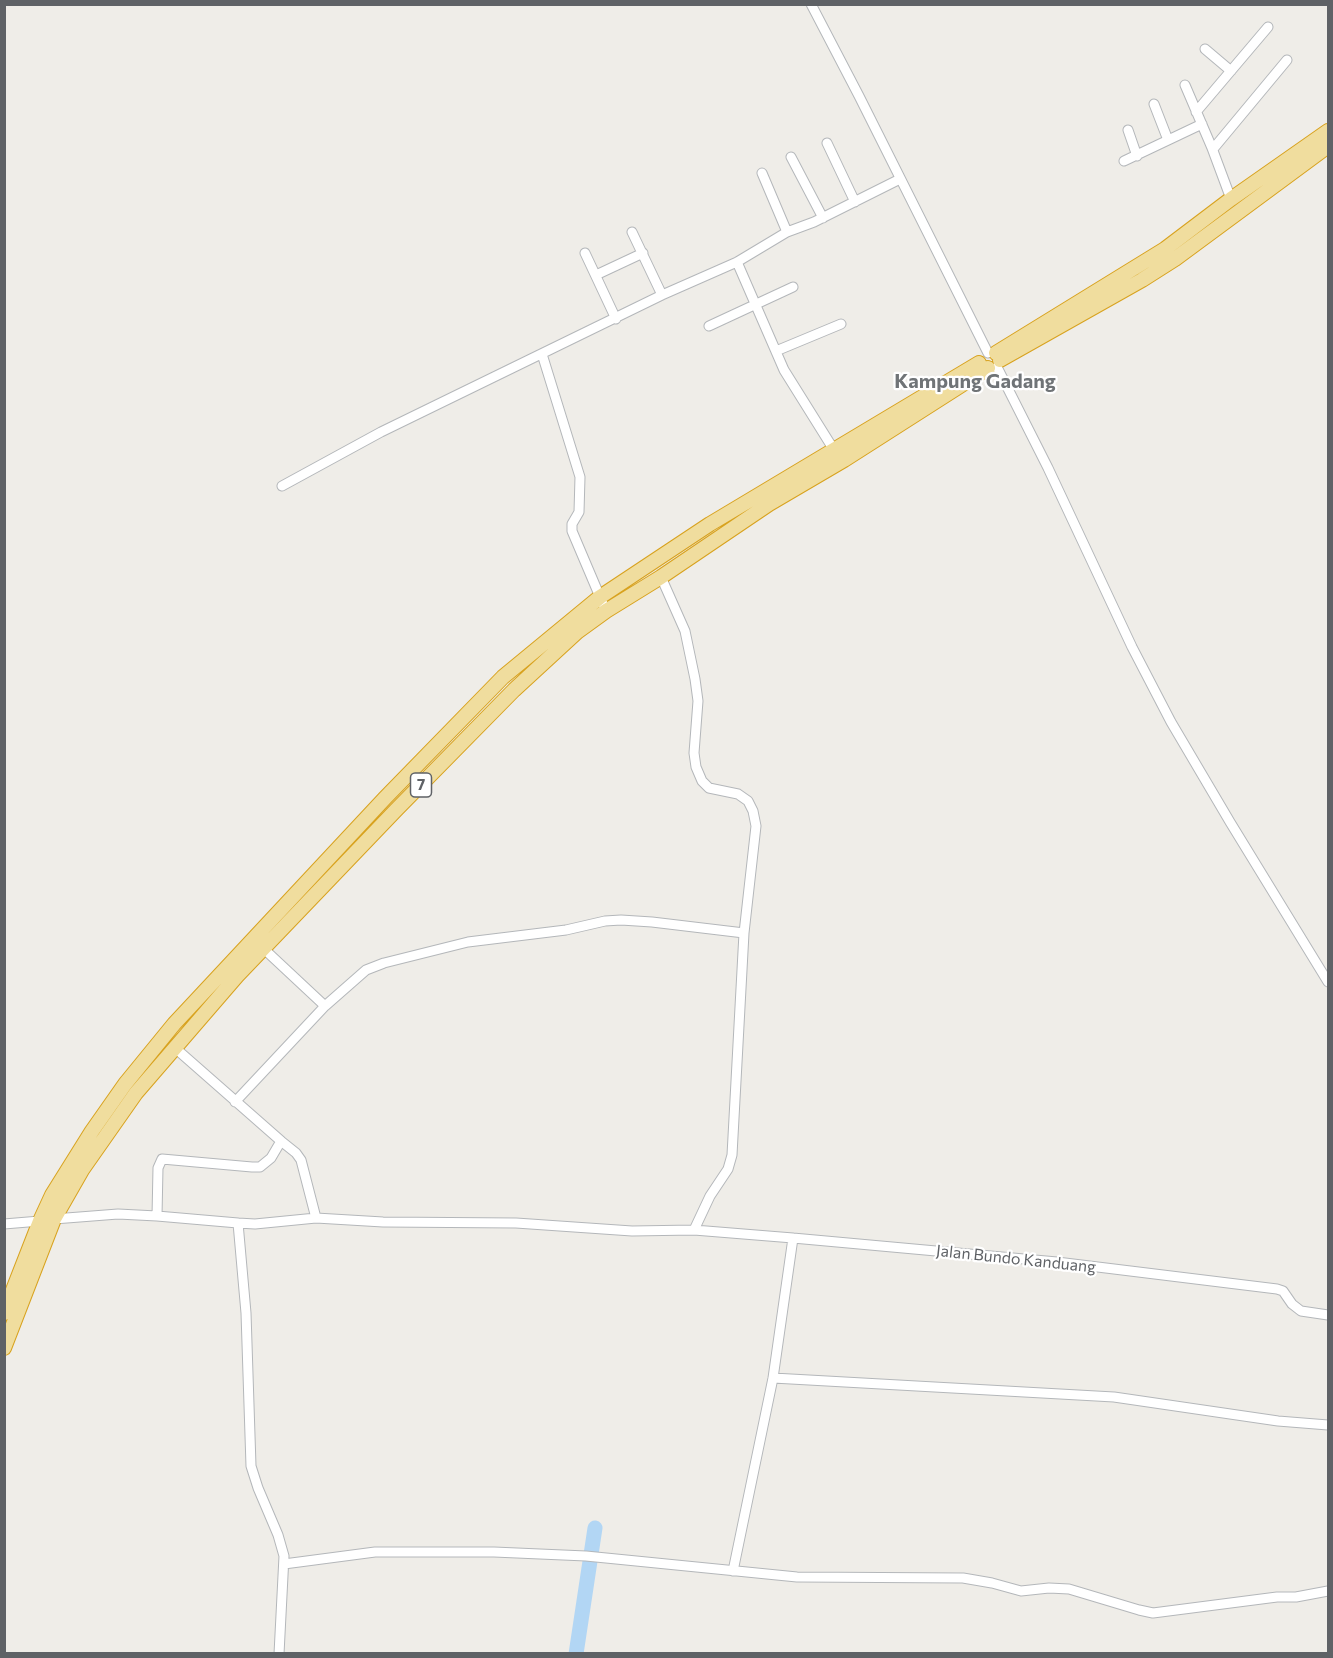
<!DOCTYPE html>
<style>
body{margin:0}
#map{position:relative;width:1333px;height:1658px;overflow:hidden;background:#efede8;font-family:Commissioner,sans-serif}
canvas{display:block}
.frame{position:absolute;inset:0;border:6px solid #5f6266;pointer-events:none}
</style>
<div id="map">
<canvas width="1333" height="1658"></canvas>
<div class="frame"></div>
</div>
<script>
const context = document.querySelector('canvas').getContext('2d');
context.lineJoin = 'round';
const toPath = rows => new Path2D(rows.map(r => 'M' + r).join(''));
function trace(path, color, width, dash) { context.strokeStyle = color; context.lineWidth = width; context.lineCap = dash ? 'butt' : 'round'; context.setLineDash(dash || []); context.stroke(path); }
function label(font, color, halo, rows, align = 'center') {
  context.font = font + ' Commissioner,sans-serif'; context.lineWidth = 4.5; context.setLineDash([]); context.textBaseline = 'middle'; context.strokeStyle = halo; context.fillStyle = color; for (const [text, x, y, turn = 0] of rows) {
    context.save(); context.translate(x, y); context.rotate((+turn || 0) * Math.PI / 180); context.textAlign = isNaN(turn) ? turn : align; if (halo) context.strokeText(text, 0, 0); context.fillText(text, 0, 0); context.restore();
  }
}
trace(toPath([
 [576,1654,595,1528]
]), '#b2d6f4', 15);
const minor = toPath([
 [811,4,859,96,988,353],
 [1205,49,1231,71],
 [1185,85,1212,148,1231,199],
 [1154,104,1168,140],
 [1196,112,1268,27],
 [1128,130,1137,156],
 [827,143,855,202],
 [1213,149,1287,60],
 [791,157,823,218],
 [1124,161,1202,124],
 [762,173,787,232],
 [632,232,662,295],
 [585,253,616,319],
 [737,262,784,370,834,450],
 [596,275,643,253],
 [709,326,793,287],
 [776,351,841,324],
 [542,354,580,477,579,512,572,524,572,531,606,611],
 [997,367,1048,468,1132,647,1171,722,1230,822,1328,982],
 [282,486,381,432,662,295,737,262,787,232,814,222,900,179],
 [661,577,685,631,695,679,698,701,694,753,696,767,702,781,709,788,738,794,748,801,753,811,756,826,744,933,732,1155,728,1169,710,1196,694,1230],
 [264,949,325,1006],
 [235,1102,325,1006,366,970,384,963,468,942,566,930,605,921,621,920,652,922,744,933],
 [281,1141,296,1153,301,1160,316,1218],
 [157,1216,238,1223,246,1313,251,1466,258,1488,278,1535,284,1556,279,1654],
 [54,1219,118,1214,157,1216,158,1168,162,1159,252,1167,260,1167,271,1158,281,1141,174,1047],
 [238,1223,255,1224,316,1218,383,1222,516,1223,632,1231,694,1230,793,1238,1057,1262,1277,1289,1283,1291,1292,1304,1301,1311,1328,1315],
 [4,1224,40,1221],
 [773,1378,1114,1397,1278,1421,1328,1425],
 [284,1564,375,1552,494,1552,586,1556,797,1577,963,1578,992,1583,1021,1591,1049,1588,1069,1589,1139,1610,1153,1613,1277,1597,1296,1597,1328,1591],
 [733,1571,773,1378,793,1238]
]);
const highway = toPath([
 [996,353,1165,249,1231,199,1328,131],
 [1000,360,1142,280,1175,259,1328,146],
 [4,1313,40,1221,52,1195,92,1131,125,1084,174,1024,385,798,503,677,600,597,710,524,979,363],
 [4,1348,54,1219,82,1170,136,1093,237,976,396,810,514,690,577,632,606,611,661,577,769,504,844,460,988,368]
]);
trace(minor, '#b4b7ba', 11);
trace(highway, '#d8a21e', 16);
trace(minor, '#fff', 9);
trace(highway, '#f0dd9e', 14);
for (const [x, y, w] of [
 [421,785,21]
]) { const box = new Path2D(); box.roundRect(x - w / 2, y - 12, w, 24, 4.5); context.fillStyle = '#fff'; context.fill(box); trace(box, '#5f6266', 1.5); }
label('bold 15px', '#5f6266', null, [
 ["7",421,785]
]);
label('16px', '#5f6266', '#fff', [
 ["Jalan Bundo Kanduang",1016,1259,6]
]);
label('bold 20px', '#707477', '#fff', [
 ["Kampung Gadang",975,381]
]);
</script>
